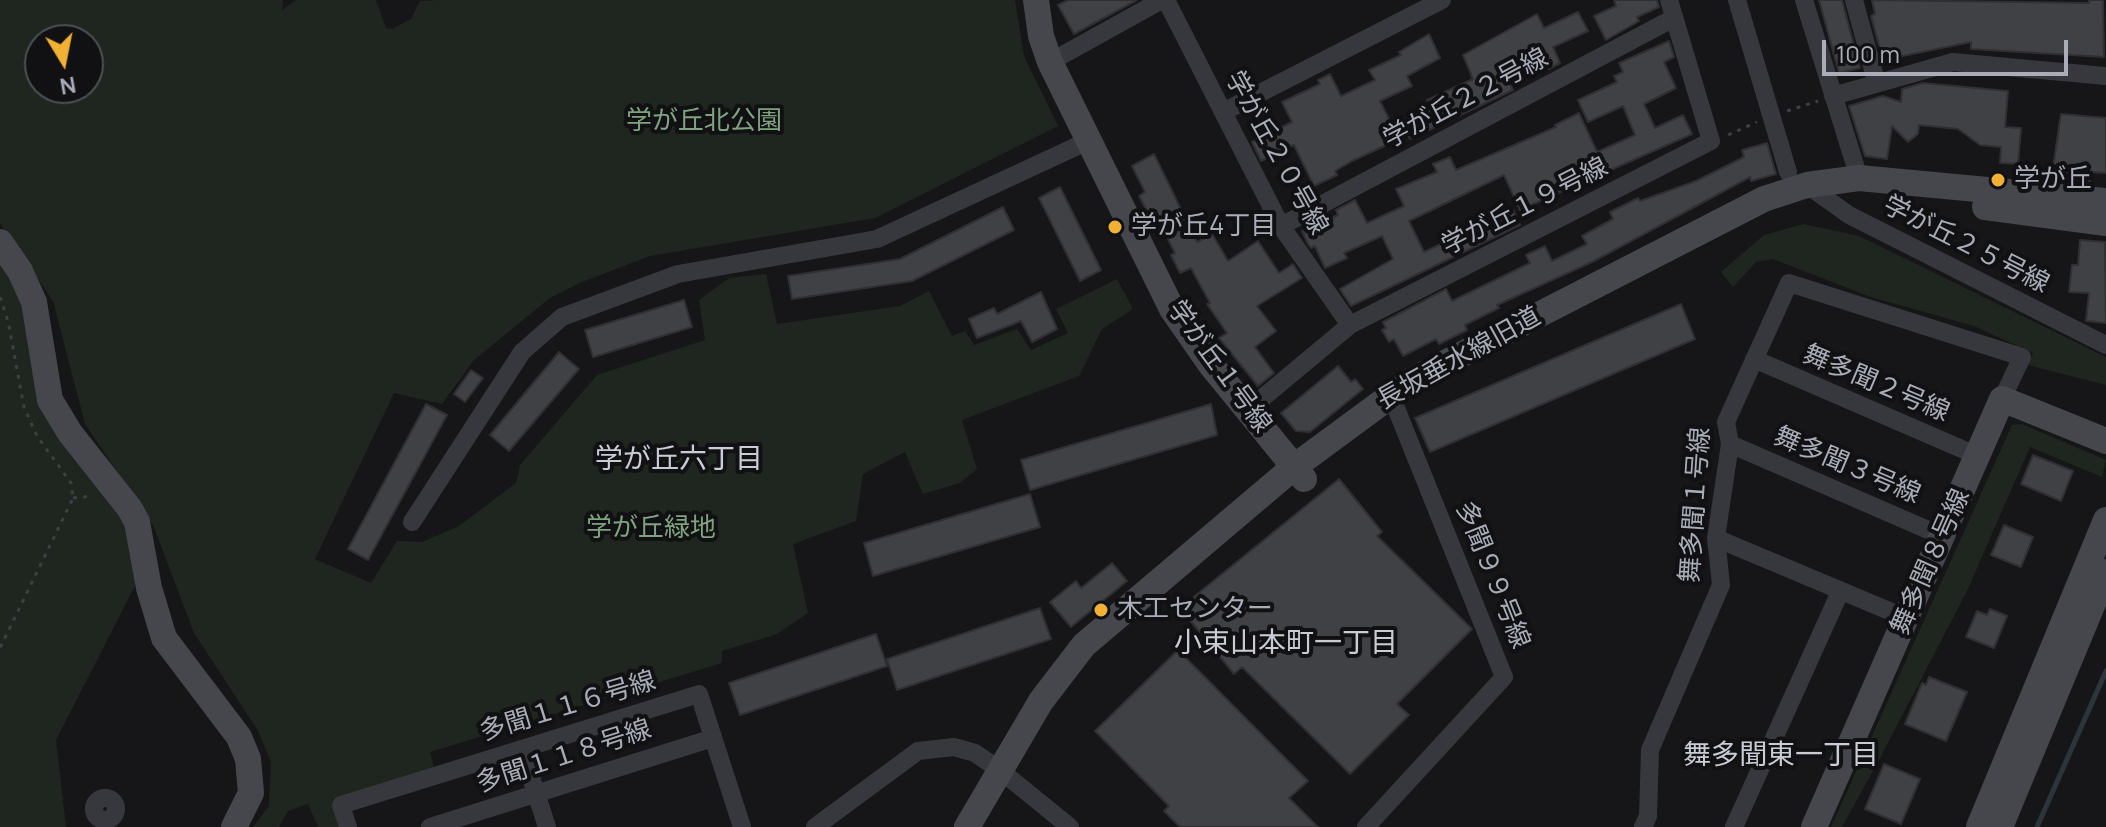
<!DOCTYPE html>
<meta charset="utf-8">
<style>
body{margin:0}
#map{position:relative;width:2106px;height:827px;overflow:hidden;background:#161618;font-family:Manrope,sans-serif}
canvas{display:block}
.north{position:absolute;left:24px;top:24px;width:80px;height:80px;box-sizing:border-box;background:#111113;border:2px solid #4d4f55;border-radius:50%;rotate:170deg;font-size:22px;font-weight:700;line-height:32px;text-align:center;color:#a8adb8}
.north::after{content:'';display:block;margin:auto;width:28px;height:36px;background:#f2b134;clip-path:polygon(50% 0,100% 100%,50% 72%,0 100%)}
.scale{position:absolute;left:1822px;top:40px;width:246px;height:36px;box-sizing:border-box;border:4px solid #a8adb8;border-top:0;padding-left:10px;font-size:24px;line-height:28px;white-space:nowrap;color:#a8adb8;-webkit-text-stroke:6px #111113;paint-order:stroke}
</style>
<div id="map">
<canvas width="2106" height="827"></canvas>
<div class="north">N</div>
<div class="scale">100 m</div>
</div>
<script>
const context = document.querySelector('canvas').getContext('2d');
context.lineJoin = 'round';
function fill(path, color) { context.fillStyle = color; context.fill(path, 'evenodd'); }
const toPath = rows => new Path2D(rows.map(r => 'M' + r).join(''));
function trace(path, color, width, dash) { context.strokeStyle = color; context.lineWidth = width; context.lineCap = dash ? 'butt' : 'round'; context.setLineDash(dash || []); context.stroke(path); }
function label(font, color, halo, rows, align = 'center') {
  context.font = font + ' Manrope,"Noto Sans JP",sans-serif'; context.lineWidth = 8; context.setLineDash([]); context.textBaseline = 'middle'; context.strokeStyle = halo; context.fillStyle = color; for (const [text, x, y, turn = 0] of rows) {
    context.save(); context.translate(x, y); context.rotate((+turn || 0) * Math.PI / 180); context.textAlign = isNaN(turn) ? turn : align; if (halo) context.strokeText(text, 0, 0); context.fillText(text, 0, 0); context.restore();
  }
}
fill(toPath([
 [0,0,283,0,282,10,296,0,376,0,386,28,392,29,411,19,420,1,437,0,1015,0,1024,56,1058,126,875,218,650,256,582,282,550,298,474,360,442,404,394,393,315,559,371,583,397,541,422,542,459,526,516,483,520,465,597,375,705,340,699,300,729,278,766,274,777,324,900,306,929,291,952,336,965,331,974,345,1017,329,1031,350,1068,333,1056,309,1117,279,1133,309,1102,329,1079,376,962,420,977,469,960,483,923,494,905,452,863,474,856,521,793,544,808,613,777,634,722,651,722,663,430,752,434,767,332,800,338,827,318,827,308,804,288,811,279,827,253,827,269,806,271,762,258,731,194,633,153,525,85,424,53,301,0,223],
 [40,40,88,40,88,88,40,88],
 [1804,224,1859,236,2106,357,2106,385,2028,365,2033,353,1974,326,1871,297,1773,259,1756,262,1733,287,1721,272,1764,235],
 [0,256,24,303,42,407,121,508,138,580,56,740,66,827,0,827],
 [2022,424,2106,460,2102,477,2030,447,1967,591,1879,760,1842,827,1831,827,2012,425]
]), '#1e261f');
trace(toPath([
 [2037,827,2106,671]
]), '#2c353c', 5);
const building = toPath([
 [1068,0,1137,0,1074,34,1058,5,1068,0],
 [1614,0,1657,0,1659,7,1637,17,1639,21,1606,40,1594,16,1616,6,1614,0],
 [1819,0,1842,0,1860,68,1839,73,1819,0],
 [1872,0,2089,3,2089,0,2103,0,2104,57,1971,49,1971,42,1883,60,1871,16,1875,14,1872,0],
 [1578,12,1588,31,1553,47,1560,63,1549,69,1547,64,1519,76,1521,79,1510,84,1513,90,1410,139,1408,135,1352,161,1335,171,1337,175,1314,186,1294,145,1261,161,1252,142,1292,122,1282,102,1320,84,1318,80,1330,74,1341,96,1375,80,1369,70,1401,55,1399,52,1429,34,1440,58,1407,76,1412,86,1380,101,1392,125,1431,108,1427,100,1473,79,1463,55,1537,14,1544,28,1578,12],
 [1669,41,1674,57,1664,62,1676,88,1644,104,1655,128,1683,115,1692,134,1520,210,1504,175,1409,221,1424,252,1513,210,1520,225,1351,306,1340,289,1393,259,1382,236,1344,253,1347,258,1325,268,1315,246,1311,248,1308,244,1302,231,1338,215,1336,210,1355,200,1367,223,1404,206,1396,189,1437,172,1433,164,1450,157,1456,170,1556,127,1555,125,1579,113,1597,152,1635,135,1623,106,1588,122,1578,100,1617,82,1614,76,1623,72,1619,63,1669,41],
 [1923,83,2008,91,2005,127,2021,128,2018,164,2000,163,2001,147,1980,145,1958,129,1919,125,1918,134,1908,142,1892,126,1887,159,1865,156,1849,106,1883,96,1901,102,1902,89,1923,83],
 [2061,114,2106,118,2106,173,2091,172,2090,181,2056,178,2057,169,2053,168,2061,114],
 [1767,143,1776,174,1751,181,1750,177,1592,262,1497,305,1499,308,1465,325,1467,330,1439,344,1436,339,1403,356,1394,339,1389,342,1382,330,1386,328,1383,322,1446,289,1452,301,1530,263,1526,255,1545,246,1552,261,1587,244,1582,236,1613,219,1610,212,1638,198,1640,201,1696,181,1744,157,1742,150,1767,143],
 [1154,154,1197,242,1212,234,1228,261,1258,241,1279,273,1293,264,1302,278,1257,306,1276,331,1255,347,1274,373,1258,386,1219,338,1227,333,1207,304,1210,303,1191,268,1180,273,1171,255,1175,253,1153,210,1148,213,1139,196,1145,192,1132,166,1154,154],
 [1060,187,1101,270,1080,281,1039,198,1060,187],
 [1003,207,1014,230,912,281,792,299,788,276,900,259,1003,207],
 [2080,240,2105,242,2106,323,2086,321,2089,293,2069,292,2072,265,2078,265,2080,240],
 [1041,292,1057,329,1032,342,1021,321,977,338,969,319,994,308,997,314,1041,292],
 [684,300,692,327,593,357,585,330,684,300],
 [1681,304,1695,339,1430,452,1415,418,1681,304],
 [559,352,579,369,509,451,490,435,559,352],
 [1338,366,1351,382,1355,379,1363,389,1310,432,1296,431,1281,413,1338,366],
 [471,370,483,378,465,402,454,394,471,370],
 [426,404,447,415,368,560,348,549,426,404],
 [1211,404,1217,435,1030,490,1021,460,1211,404],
 [2033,455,2073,471,2061,501,2021,484,2033,455],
 [1339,479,1382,532,1377,536,1472,629,1397,704,1409,715,1350,774,1242,667,1234,674,1180,608,1339,479],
 [1030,494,1040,527,873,576,864,543,1030,494],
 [2004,525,2033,537,2021,567,1991,555,2004,525],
 [1112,563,1127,581,1071,627,1050,602,1076,581,1081,588,1112,563],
 [1040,608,1051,639,897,690,887,659,1040,608],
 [1990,609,2007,616,1994,648,1966,637,1977,611,1987,615,1990,609],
 [876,634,887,666,740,715,729,683,876,634],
 [1178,650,1308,781,1289,798,1318,827,1180,827,1164,811,1169,806,1095,731,1178,650],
 [1929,677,1967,692,1946,741,1905,724,1922,683,1926,685,1929,677],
 [1884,764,1920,779,1901,824,1865,809,1884,764]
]);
fill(building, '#404145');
trace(building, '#303034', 2);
trace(toPath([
 [1787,111,1818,101],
 [1728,135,1757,122],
 [0,297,8,321,24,407,37,436,71,483,73,498,0,648],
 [73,498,93,496]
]), '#3d3f44', 3, [4, 6]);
trace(toPath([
 [1166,0,1281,226,1350,325],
 [1737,0,1788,172],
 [1804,0,1859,178],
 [1854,0,1876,81],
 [1050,62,1162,0],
 [1833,96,1953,62,2106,76],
 [1223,112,1442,0],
 [1807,185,1849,215,2106,345],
 [1281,226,1674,18],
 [1754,359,1978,456],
 [1248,410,1350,325,1711,141,1669,0],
 [1730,444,1942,536],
 [412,522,522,352,562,317,678,274,877,239,1088,141],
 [1718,539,1906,618],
 [522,749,547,827],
 '94 809a11 11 0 1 1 22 0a11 11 0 1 1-22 0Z',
 [348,827,341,805,699,694,742,827],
 [430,827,713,738],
 [815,827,918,751,954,747,975,753,1001,771,1070,827],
 [1366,827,1504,677,1390,393],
 [1643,827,1648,816,1650,750,1721,585,1716,538,1730,444,1726,422,1789,283,2022,357,2002,399],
 [1734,827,1840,592]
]), '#37383d', 18);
trace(toPath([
 [1036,0,1041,36,1050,62,1172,309,1211,365,1304,479],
 [1985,207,2106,223],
 [0,242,20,271,34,302,50,400,70,433,130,509,137,522,149,588,164,638,239,737,248,759,251,793,234,827],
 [967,827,1041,701,1084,645,1294,467,1412,380,1764,199,1807,185,1859,178,2106,201],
 [1814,827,2002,399,2106,441],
 [1979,827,2106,520],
 [2000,827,2106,572]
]), '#45474d', 26);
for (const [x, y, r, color] of [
 [1998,180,8,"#f2b134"],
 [1115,227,8,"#f2b134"],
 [1101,610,8,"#f2b134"]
]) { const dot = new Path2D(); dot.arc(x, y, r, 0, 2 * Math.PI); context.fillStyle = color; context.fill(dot); trace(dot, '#111113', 3); }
label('26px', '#a8adb8', '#111113', [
 ["学が丘２２号線",1466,99,-28],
 ["学が丘２０号線",1276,153,61],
 ["学が丘１９号線",1525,207,-27],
 ["学が丘２５号線",1966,245,27],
 ["長坂垂水線旧道",1459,359,-29],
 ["学が丘１号線",1219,367,54],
 ["舞多聞２号線",1876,384,23],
 ["舞多聞３号線",1847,466,23],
 ["舞多聞１号線",1696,505,-86],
 ["舞多聞８号線",1931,562,-66],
 ["多聞９９号線",1492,575,68],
 ["多聞１１６号線",568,707,-17],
 ["多聞１１８号線",564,757,-18]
]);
label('26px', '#7fa381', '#111113', [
 ["学が丘北公園",704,122],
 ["学が丘緑地",651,529]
]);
label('26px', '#a8adb8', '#111113', [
 ["学が丘",2014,180],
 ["学が丘4丁目",1131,227],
 ["木工センター",1117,610]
], 'left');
label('28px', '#c9ccd4', '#111113', [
 ["学が丘六丁目",679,460],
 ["小束山本町一丁目",1286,644],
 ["舞多聞東一丁目",1781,756]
]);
</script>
